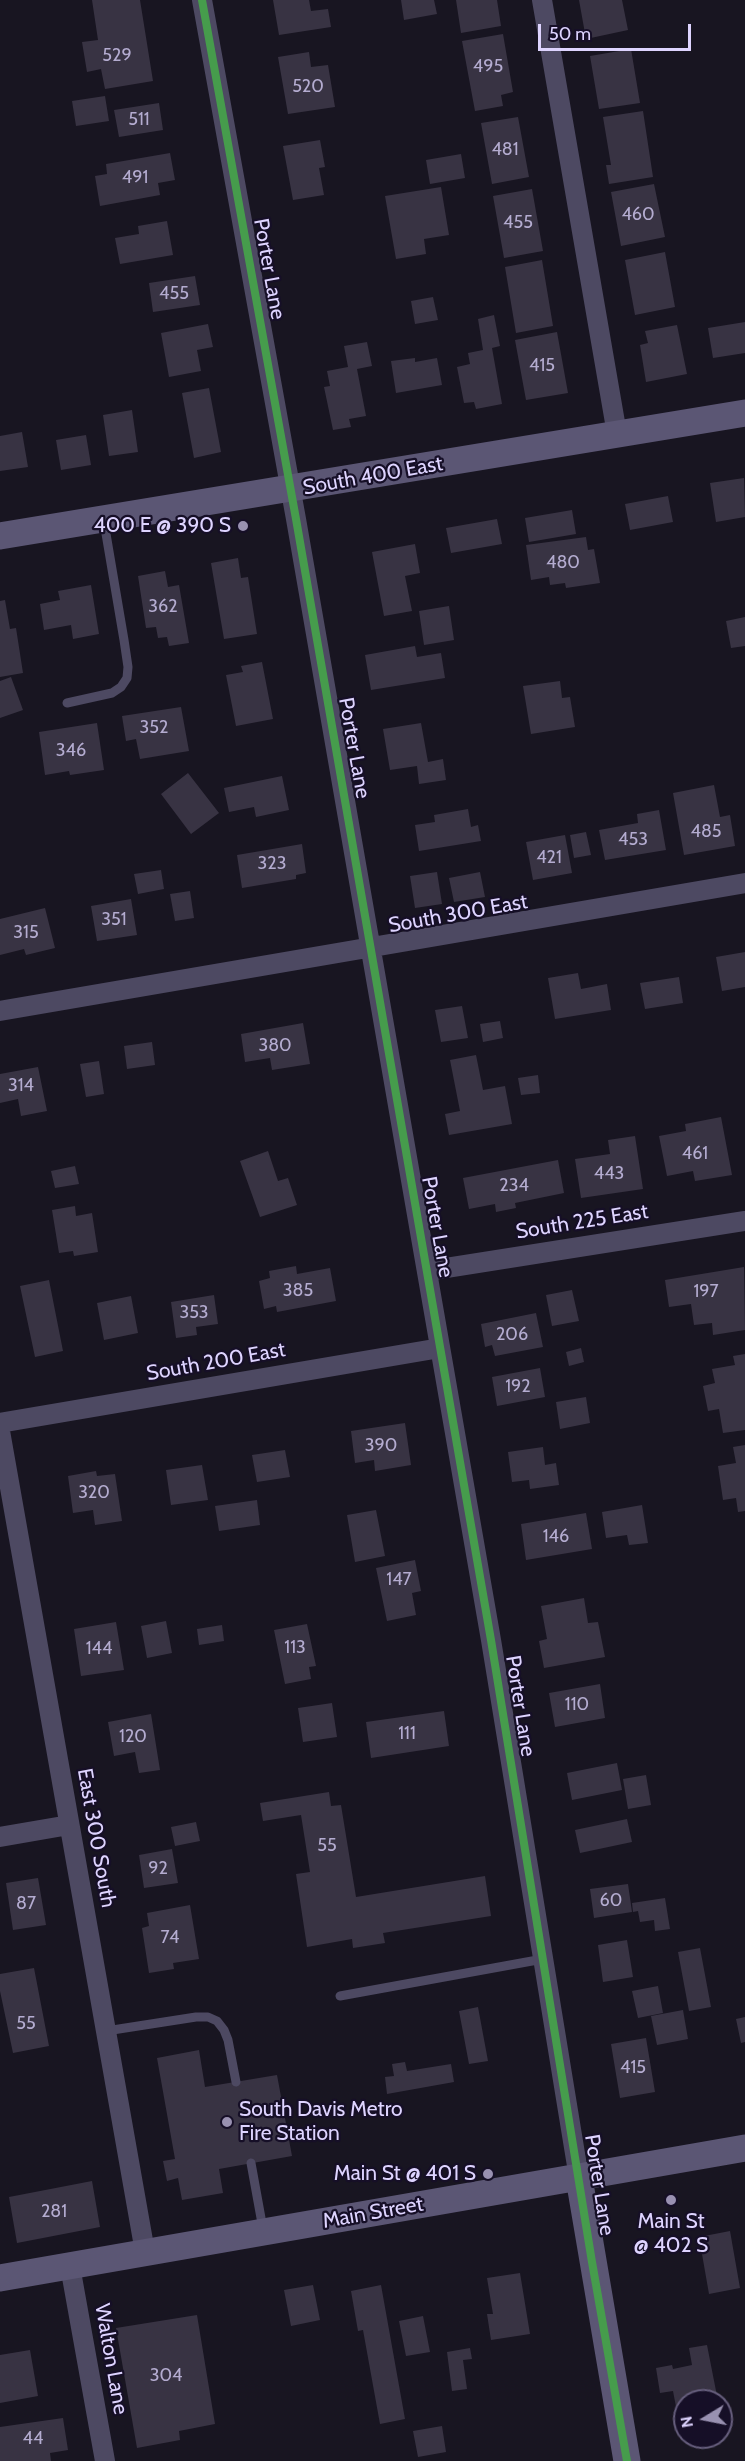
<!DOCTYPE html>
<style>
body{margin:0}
#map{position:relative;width:745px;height:2461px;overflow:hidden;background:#181521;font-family:Cabin,sans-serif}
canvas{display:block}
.north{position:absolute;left:673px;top:2389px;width:60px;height:60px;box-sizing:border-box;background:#160f27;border:2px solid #665e7d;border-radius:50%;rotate:260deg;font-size:16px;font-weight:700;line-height:24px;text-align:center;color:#ded4ff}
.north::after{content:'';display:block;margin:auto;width:21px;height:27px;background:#9991b1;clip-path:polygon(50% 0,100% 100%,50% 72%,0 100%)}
.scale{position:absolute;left:538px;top:24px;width:153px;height:27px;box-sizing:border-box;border:3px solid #ded4ff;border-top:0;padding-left:8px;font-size:18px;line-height:21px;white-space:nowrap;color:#ded4ff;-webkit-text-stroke:4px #160f27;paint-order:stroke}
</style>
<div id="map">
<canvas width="745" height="2461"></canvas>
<div class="north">N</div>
<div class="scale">50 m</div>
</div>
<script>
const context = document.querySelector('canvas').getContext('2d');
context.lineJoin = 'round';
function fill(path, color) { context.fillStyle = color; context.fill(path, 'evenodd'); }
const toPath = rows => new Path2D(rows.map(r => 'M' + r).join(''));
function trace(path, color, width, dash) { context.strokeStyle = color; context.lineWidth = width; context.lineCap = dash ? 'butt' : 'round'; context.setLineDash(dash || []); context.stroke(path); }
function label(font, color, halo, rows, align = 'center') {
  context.font = font + ' Cabin,sans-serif'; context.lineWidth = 4.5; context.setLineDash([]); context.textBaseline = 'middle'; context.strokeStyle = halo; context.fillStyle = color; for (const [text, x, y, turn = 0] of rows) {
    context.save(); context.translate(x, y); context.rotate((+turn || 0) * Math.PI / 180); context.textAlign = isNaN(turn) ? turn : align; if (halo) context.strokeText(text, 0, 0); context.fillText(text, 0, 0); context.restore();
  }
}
fill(toPath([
 [92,0,140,0,153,81,105,89,101,69,87,72,82,42,98,40],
 [273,0,309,0,311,11,328,9,331,27,279,35],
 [401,0,434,0,437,14,404,20],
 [456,0,497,0,501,26,461,33],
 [579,0,622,0,628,30,586,39],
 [503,34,513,92,501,95,503,106,475,111,462,41],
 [631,49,640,103,599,109,590,56],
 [309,52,311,67,328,65,335,107,288,114,278,57],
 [105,96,109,121,76,126,72,101],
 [159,103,163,130,119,137,114,110],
 [643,111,653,177,609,184,606,165,611,165,603,117],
 [518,117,529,177,492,184,481,123],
 [320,140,325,167,319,168,324,195,293,200,283,146],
 [170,153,175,180,158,183,160,195,100,206,95,176,107,174,106,164],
 [461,154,465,178,430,184,426,160],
 [654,184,665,237,621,246,611,192],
 [441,187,449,235,424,239,426,254,396,259,385,196],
 [532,189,543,251,504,258,493,196],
 [167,221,173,255,120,264,115,238,139,234,138,226],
 [665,252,675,307,635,315,625,260],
 [542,260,553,326,516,333,505,267],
 [195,276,200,305,153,312,149,283],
 [433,297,438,320,415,324,411,301],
 [494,315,500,346,492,348,502,404,476,409,474,402,464,403,457,367,470,364,468,353,483,350,478,319],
 [745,322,745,353,713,358,708,328],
 [208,324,213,347,197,350,201,371,169,377,161,333],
 [677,325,687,374,646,382,640,345,648,343,645,331],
 [557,332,568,393,526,400,515,340],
 [367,342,372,366,357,369,366,416,349,419,351,427,333,430,324,387,330,386,327,371,348,367,344,346],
 [415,358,415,362,437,358,442,385,396,393,391,361],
 [209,388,221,452,194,458,182,393],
 [132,410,138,452,109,456,103,415],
 [22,432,28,467,0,471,0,436],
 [86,435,91,465,61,470,56,440],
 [744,478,745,517,716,522,710,483],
 [668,496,673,522,630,530,625,504],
 [572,510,576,534,529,542,525,518],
 [497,519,502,544,451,553,446,528],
 [586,537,588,550,594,549,600,583,566,588,565,583,550,585,549,577,531,580,526,545],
 [415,544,420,573,405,576,412,611,384,616,372,552],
 [238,558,241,578,248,577,257,634,224,639,211,563],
 [165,571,168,587,179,585,189,643,169,646,167,637,158,638,156,627,146,628,138,576],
 [91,585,99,634,73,639,71,625,44,630,40,604,60,600,58,591],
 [5,600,10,629,16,628,23,673,0,677,0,601],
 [449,606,454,640,424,645,419,611],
 [745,617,745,646,731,648,726,621],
 [415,646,417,657,441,653,445,678,371,690,365,655],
 [262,662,273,719,236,726,226,675,243,672,241,666],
 [11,677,23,710,0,718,0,681],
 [560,681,562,698,570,697,575,727,531,734,523,686],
 [181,707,189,751,140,759,136,739,126,741,122,716],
 [97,723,104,770,70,775,69,771,45,775,39,732],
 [421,723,428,762,443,759,446,780,419,784,417,766,390,770,383,729],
 [188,773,219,813,191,834,161,794],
 [282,776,289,810,256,817,254,807,229,812,224,788],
 [714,785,720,817,730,815,735,846,684,855,673,793],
 [468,809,471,827,478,825,481,841,419,851,415,825,435,822,434,815],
 [659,810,666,850,605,860,599,830,638,823,637,814],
 [586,832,591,855,574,858,570,835],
 [565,835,572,873,533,880,526,842],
 [302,844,306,873,296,875,296,879,242,888,237,855],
 [161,870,164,889,138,894,134,874],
 [437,872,442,904,415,908,410,876],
 [480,872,485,897,454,902,449,878],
 [190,891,194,918,175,921,170,894],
 [131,899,137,935,97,941,91,906],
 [45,908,55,948,26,955,24,949,0,955,0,919],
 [745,952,745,987,722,991,716,957],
 [578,973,581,989,607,984,611,1010,555,1019,548,978],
 [679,977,683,1003,645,1009,640,983],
 [462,1006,468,1038,441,1042,435,1010],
 [500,1021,503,1038,483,1042,480,1024],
 [303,1023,310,1064,272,1070,270,1058,245,1062,241,1034],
 [152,1042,155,1065,127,1069,124,1046],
 [476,1055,483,1090,505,1086,512,1124,449,1135,445,1114,460,1111,450,1060],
 [99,1061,104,1094,86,1097,80,1064],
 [38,1067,47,1111,21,1116,18,1099,0,1103,0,1074],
 [538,1075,540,1093,521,1095,518,1078],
 [721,1117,732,1175,695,1181,693,1171,667,1176,659,1136,686,1131,685,1124],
 [635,1136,643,1189,581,1198,575,1159,610,1154,608,1140],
 [268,1151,278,1181,288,1178,297,1205,260,1217,240,1161],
 [558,1160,564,1193,515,1203,516,1208,496,1212,495,1204,469,1209,463,1178],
 [75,1166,79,1184,55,1188,51,1171],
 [75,1206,76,1216,92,1213,98,1252,74,1256,73,1251,59,1253,52,1210],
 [296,1266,297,1274,330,1268,336,1301,277,1312,276,1306,264,1309,259,1281,270,1278,269,1271],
 [744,1267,745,1330,713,1335,712,1323,694,1325,691,1304,669,1307,665,1280],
 [49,1280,63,1351,35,1357,20,1286],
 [572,1290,579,1321,552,1326,546,1295],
 [214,1295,218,1324,196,1327,197,1335,176,1338,171,1302],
 [131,1296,138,1333,104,1340,97,1303],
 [536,1313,543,1347,495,1356,492,1345,485,1347,481,1324],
 [581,1348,584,1362,569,1366,566,1352],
 [745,1354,745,1430,723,1433,719,1409,708,1411,703,1386,715,1383,712,1369,735,1365,733,1356],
 [540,1368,545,1397,497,1406,492,1377],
 [586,1397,590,1423,560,1429,556,1402],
 [405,1423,411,1465,375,1471,374,1460,355,1463,351,1431],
 [745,1445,745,1511,738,1512,736,1498,723,1500,718,1466,736,1463,733,1447],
 [543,1447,545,1465,556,1463,559,1485,530,1489,529,1480,512,1482,508,1452],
 [285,1450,290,1477,257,1482,252,1455],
 [202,1465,208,1500,171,1505,166,1470],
 [96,1471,97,1476,115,1474,122,1521,95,1525,93,1510,73,1513,68,1476],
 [257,1500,260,1525,219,1531,215,1506],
 [642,1505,648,1543,629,1545,627,1535,606,1538,602,1512],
 [376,1510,385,1556,355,1562,347,1515],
 [586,1513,592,1549,526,1560,521,1524],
 [415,1560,421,1591,412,1593,416,1615,387,1621,376,1568],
 [584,1598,588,1623,598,1622,605,1657,544,1668,539,1641,547,1639,541,1606],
 [166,1621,172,1653,147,1658,141,1626],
 [116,1622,124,1670,81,1676,74,1629],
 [307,1624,316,1666,309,1667,311,1679,285,1684,274,1630],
 [222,1625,224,1641,199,1645,197,1629],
 [600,1684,605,1718,555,1727,549,1693],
 [332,1703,337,1737,303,1742,298,1708],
 [444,1711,449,1746,371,1758,366,1722],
 [151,1714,160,1770,139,1773,135,1752,114,1756,108,1722],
 [617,1763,622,1790,572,1800,567,1773],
 [646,1775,651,1805,628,1809,623,1779],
 [329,1792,331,1806,341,1805,356,1897,485,1876,491,1916,383,1933,385,1943,353,1948,352,1939,307,1947,296,1874,310,1872,301,1815,263,1821,260,1803],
 [627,1819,632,1842,580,1853,575,1830],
 [196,1822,200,1841,175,1846,171,1827],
 [172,1849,178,1883,144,1888,139,1855],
 [38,1878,46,1925,13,1930,6,1883],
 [628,1884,632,1912,594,1918,590,1889],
 [665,1898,670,1929,655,1931,654,1920,640,1922,638,1911,633,1912,632,1903],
 [190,1905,199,1959,173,1963,174,1969,149,1973,142,1928,149,1926,147,1913],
 [627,1940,633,1977,603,1982,598,1945],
 [700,1948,711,2007,689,2011,678,1952],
 [34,1968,49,2046,13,2053,0,1991,0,1974],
 [658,1986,663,2013,638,2018,632,1991],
 [478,2007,488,2061,469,2064,459,2011],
 [683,2010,688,2039,657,2045,651,2016],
 [745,2017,745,2042,741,2043,736,2019],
 [646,2038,655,2092,620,2098,611,2044],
 [199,2050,205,2087,277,2075,292,2156,219,2169,223,2193,182,2200,178,2178,167,2181,163,2161,175,2159,157,2058],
 [405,2062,407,2071,451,2064,454,2082,387,2094,385,2077,394,2076,392,2064],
 [92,2181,100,2227,17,2243,9,2197],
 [730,2231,740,2288,709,2294,699,2237],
 [520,2273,530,2334,491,2340,487,2314,493,2314,487,2278],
 [313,2285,320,2320,291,2326,284,2290],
 [381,2285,405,2419,380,2424,363,2330,358,2331,351,2291],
 [197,2315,215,2424,179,2431,180,2440,137,2448,116,2328],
 [423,2316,430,2352,406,2356,399,2321],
 [707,2345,718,2401,685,2401,685,2411,677,2412,673,2391,660,2393,656,2368,672,2365,673,2369,692,2365,689,2348],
 [470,2348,472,2359,463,2360,467,2389,452,2391,447,2352],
 [30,2350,38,2396,0,2403,0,2355],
 [63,2418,68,2450,50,2453,51,2461,0,2461,0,2427],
 [442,2426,446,2452,418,2457,413,2431]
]), '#383343');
trace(toPath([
 [67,703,112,693,121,687,127,678,128,667,124,640,104,522],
 [340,1996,543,1959],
 [106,2031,196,2017,208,2017,217,2021,224,2030,228,2040,236,2082],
 [251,2163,263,2229]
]), '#4d4962', 9);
trace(toPath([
 [202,0,296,519,491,1640,579,2178],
 [542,0,617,434],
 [0,1011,745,883],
 [427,1271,745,1221],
 [0,1423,440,1348],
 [0,1431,145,2252],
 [0,1837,69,1825],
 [70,2266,105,2461]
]), '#4d4962', 20);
trace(toPath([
 [0,536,745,413],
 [579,2178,627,2461],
 [0,2278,745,2148]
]), '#5b5674', 27);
trace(toPath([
 [202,0,296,519,491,1640,592,2262,627,2461]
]), '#469c4c', 8);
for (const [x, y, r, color] of [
 [243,526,6,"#9991b1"],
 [227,2122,6,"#9991b1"],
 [488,2174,6,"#9991b1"],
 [671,2200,6,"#9991b1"]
]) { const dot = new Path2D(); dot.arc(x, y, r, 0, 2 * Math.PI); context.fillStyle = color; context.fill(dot); trace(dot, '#160f27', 2); }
label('18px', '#b4acd0', null, [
 ["529",117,56],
 ["495",488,67],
 ["520",308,87],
 ["511",139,120],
 ["481",505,150],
 ["491",135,178],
 ["460",638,215],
 ["455",518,223],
 ["455",174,294],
 ["415",542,366],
 ["480",563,563],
 ["362",163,607],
 ["352",154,728],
 ["346",71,751],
 ["485",706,832],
 ["453",633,840],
 ["421",549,858],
 ["323",272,864],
 ["351",114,920],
 ["315",26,933],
 ["380",275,1046],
 ["314",21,1086],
 ["461",695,1154],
 ["443",609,1174],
 ["234",514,1186],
 ["385",298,1291],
 ["197",706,1292],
 ["353",194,1313],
 ["206",512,1335],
 ["192",518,1387],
 ["390",381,1446],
 ["320",94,1493],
 ["146",556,1537],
 ["147",399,1580],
 ["113",295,1648],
 ["144",99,1649],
 ["110",577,1705],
 ["111",407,1734],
 ["120",133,1737],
 ["55",327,1846],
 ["92",158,1869],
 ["60",611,1901],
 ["87",26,1904],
 ["74",170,1938],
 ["55",26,2024],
 ["415",633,2068],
 ["281",54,2212],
 ["304",166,2376],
 ["44",33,2439]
]);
label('21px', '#ded4ff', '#160f27', [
 ["Porter Lane",269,269,80],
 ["South 400 East",373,476,-10],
 ["Porter Lane",354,748,80],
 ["South 300 East",458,914,-10],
 ["South 225 East",582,1222,-9],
 ["Porter Lane",437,1227,80],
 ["South 200 East",216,1362,-10],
 ["Porter Lane",520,1706,81],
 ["East 300 South",96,1838,80],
 ["Porter Lane",599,2185,81],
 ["Main Street",373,2213,-10],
 ["Walton Lane",111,2359,80]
]);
label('21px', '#ded4ff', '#160f27', [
 ["400 E @ 390 S",231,526],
 ["South Davis Metro",239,2110,"left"],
 ["Fire Station",239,2134,"left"],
 ["Main St @ 401 S",476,2174],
 ["Main St",671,2222,"center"],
 ["@ 402 S",671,2246,"center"]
], 'right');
</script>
